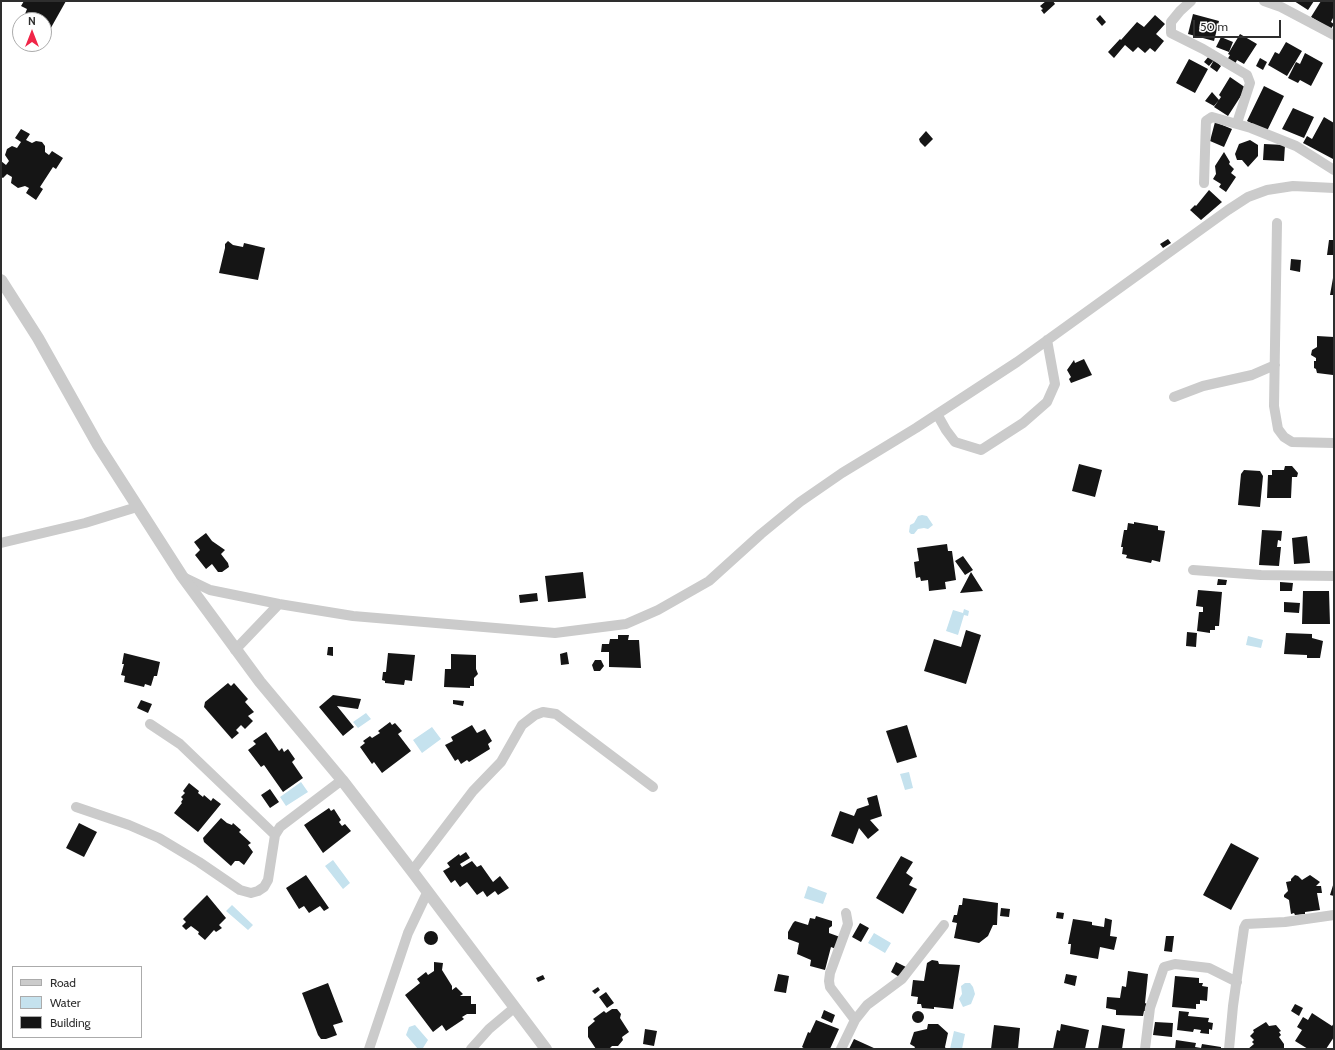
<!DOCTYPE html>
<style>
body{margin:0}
#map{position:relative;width:1335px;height:1050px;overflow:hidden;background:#fff;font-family:Cabin,sans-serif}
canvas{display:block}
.frame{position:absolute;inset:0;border:2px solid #2e2e2e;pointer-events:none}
.legend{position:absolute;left:12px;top:966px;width:130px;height:72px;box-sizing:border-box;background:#fff;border:1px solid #ababab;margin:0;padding:5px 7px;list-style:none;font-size:12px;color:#2e2e2e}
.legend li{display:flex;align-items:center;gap:8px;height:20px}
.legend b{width:20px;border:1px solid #ababab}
.north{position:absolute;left:12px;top:12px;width:40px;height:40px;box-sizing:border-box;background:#fff;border:1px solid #ababab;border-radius:50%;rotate:0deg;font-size:11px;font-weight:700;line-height:16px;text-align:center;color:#2e2e2e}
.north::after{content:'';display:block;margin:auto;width:14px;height:18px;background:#f02548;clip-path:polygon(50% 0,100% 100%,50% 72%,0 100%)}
.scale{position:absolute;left:1193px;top:20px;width:88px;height:18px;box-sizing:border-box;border:2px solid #2e2e2e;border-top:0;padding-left:5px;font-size:12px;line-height:14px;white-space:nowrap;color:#2e2e2e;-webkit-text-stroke:3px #fff;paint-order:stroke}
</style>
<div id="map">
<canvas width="1335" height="1050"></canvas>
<div class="frame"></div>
<ul class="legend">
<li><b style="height:5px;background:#cbcbcb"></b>Road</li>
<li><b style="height:11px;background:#c5e2ee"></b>Water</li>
<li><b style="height:11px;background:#151515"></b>Building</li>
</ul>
<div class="north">N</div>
<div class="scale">50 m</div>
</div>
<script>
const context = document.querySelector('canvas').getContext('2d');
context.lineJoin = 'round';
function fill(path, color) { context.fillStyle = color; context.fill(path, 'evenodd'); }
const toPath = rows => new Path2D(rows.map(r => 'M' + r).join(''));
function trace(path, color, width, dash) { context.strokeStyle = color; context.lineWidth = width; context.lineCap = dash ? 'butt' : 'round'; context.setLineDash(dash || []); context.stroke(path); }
fill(toPath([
 [922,515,927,516,933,525,928,529,924,528,918,529,914,534,911,534,909,532,910,525,914,523,918,516],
 [964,609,969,611,968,616,964,615,958,635,946,631,953,610,963,613],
 [1248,636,1263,640,1261,648,1246,645],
 [366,713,371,719,358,728,353,722],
 [432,727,441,739,422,753,413,740],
 [909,772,913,788,905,790,900,774],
 [301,782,308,792,286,806,280,797],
 [333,860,350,883,343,889,325,866],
 [808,886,827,893,823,904,804,898],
 [232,905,253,925,248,930,226,911],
 [874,933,891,943,885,953,868,943],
 [965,983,970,983,973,987,975,994,971,1004,963,1007,959,999,962,994,961,986],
 [415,1025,428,1040,423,1048,418,1049,406,1035,409,1027],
 [954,1031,965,1034,962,1049,950,1049]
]), '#c5e2ee');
fill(toPath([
 [24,1,66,1,48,33,44,30,44,20,25,20,27,15,25,14,27,9,21,6],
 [1046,1,1053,1,1055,4,1044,14,1041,10,1043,9,1040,6],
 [1294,1,1314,1,1308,10],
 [1321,1,1334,1,1334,16,1331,22,1334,24,1331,29,1311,17],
 [1193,14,1219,21,1214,41,1188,34],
 [1100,15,1106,22,1102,26,1096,19],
 [1155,15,1165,24,1156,34,1164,41,1155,52,1150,48,1145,53,1138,47,1133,52,1125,45,1114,58,1108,52,1120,39,1121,40,1137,22,1144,27],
 [1240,34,1257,44,1244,64,1237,60,1235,64,1227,60,1230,55,1228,54],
 [1221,37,1233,42,1229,52,1216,47],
 [1286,42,1302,51,1287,76,1268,65,1275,52,1279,54],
 [1305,53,1323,63,1311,86,1300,80,1298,83,1288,78,1296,62,1300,64],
 [1209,56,1214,60,1209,66,1204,62],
 [1260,58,1267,62,1263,70,1256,66],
 [1189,59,1208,69,1195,93,1176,83],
 [1214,60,1221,66,1217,72,1210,67],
 [1230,77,1246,88,1228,116,1214,107,1221,97,1219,95],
 [1264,86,1284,96,1267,131,1247,121],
 [1212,92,1219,100,1214,106,1205,101],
 [1293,108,1314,117,1304,138,1282,129],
 [1324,117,1334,123,1333,159,1303,143,1307,136,1312,139],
 [1215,122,1232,129,1224,147,1210,141],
 [21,129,30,134,26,140,32,143,36,141,42,142,45,146,45,152,49,155,52,151,63,158,56,169,53,167,40,187,43,189,36,200,26,193,29,188,25,186,18,188,11,183,12,177,7,174,3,178,1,177,1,161,6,165,9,161,5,155,7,149,12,146,17,148,21,142,15,138],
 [926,131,933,139,925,147,920,142,919,139],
 [1250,140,1258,145,1258,156,1248,167,1242,160,1237,160,1235,154,1239,144],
 [1264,144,1285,145,1284,161,1263,160],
 [1224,152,1230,162,1229,164,1234,169,1231,173,1236,177,1226,192,1219,187,1221,184,1213,179,1216,174,1215,166],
 [1209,190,1222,202,1201,220,1190,210,1195,205,1196,206],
 [1168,239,1171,243,1163,248,1160,244],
 [1329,240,1334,240,1334,255,1327,255],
 [228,241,233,245,243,247,244,243,265,248,258,280,219,273,225,248,225,244],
 [1291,259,1301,260,1300,272,1290,270],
 [1333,278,1334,278,1334,295,1330,295],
 [1317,336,1334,337,1333,375,1317,373,1316,369,1314,368,1314,361,1316,361,1316,358,1311,355,1312,350,1317,347],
 [1084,359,1092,375,1071,383,1069,379,1071,377,1067,370,1074,360,1075,363],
 [1079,464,1102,470,1095,497,1072,491],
 [1285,466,1292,466,1298,473,1297,477,1292,477,1291,498,1267,498,1268,475,1272,475,1272,470,1284,470],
 [1244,470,1260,471,1263,476,1260,507,1238,505,1241,474],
 [1134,522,1158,526,1158,530,1165,531,1160,562,1152,560,1151,563,1126,558,1127,555,1122,554,1123,547,1121,547,1124,530,1127,530,1128,523,1134,524],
 [1262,530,1282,531,1281,541,1278,540,1277,547,1281,547,1279,566,1259,565],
 [206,533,212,541,225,550,221,554,228,563,229,567,222,572,218,572,212,564,206,569,195,555,200,550,194,542],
 [1307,536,1310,563,1294,564,1292,538],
 [947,544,948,551,952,551,956,580,945,582,946,589,929,591,928,580,921,581,920,577,916,578,914,562,919,561,917,548],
 [963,556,973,570,965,575,955,561],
 [583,572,586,598,548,602,545,576],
 [971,572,983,591,960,593],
 [1218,579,1227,580,1226,585,1217,585],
 [1280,582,1293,583,1292,591,1280,591],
 [1198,590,1222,592,1219,626,1215,626,1215,630,1210,630,1210,633,1197,631,1199,612,1203,612,1203,607,1196,606],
 [1303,591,1329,591,1330,624,1302,624],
 [537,593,538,601,520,603,519,595],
 [1284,602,1300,603,1299,613,1284,612],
 [966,630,981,635,966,684,924,671,934,639,961,647],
 [1187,632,1197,633,1196,647,1186,646],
 [1286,633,1312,634,1312,638,1323,641,1320,658,1307,658,1307,655,1284,654],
 [618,635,629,635,628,640,639,640,641,668,609,667,609,652,601,652,602,644,609,644,610,639,618,639],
 [328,647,333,647,333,656,327,655],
 [567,652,569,664,561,665,560,654],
 [124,653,160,662,157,676,154,676,151,686,145,684,144,687,124,682,125,676,121,675,124,664,122,664],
 [388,653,415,655,412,681,405,680,404,685,385,683,385,681,382,680,383,672,386,672],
 [451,654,476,655,476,669,478,674,474,678,474,686,470,686,470,688,444,687,445,669,451,669],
 [595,660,601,660,604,666,600,671,594,671,592,665],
 [228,683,231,686,234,683,248,699,245,702,254,712,248,716,253,721,245,729,241,725,236,730,239,733,232,739,204,707,205,702],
 [333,695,361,699,358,709,337,706,354,727,343,736,319,707],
 [141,700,152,704,148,713,137,708],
 [453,700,464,701,463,706,453,704],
 [390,722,392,725,395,723,402,731,398,734,411,751,382,773,374,762,372,764,360,747,365,743,363,741,370,736,372,738,380,733,378,731],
 [472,725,477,733,485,729,492,741,488,744,490,749,469,762,467,760,461,764,458,759,455,761,445,745,453,741,451,737],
 [907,725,917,757,897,763,886,731],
 [266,732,279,751,282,748,284,752,288,749,295,759,292,762,303,778,283,792,264,765,261,767,248,750,256,744,253,741],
 [189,783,199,791,198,793,203,797,204,795,211,801,213,798,221,804,198,832,174,813,182,803,181,802,183,799,181,797,185,793,183,791],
 [270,789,279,802,270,808,261,795],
 [877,795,882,816,870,820,879,830,868,839,859,828,853,844,831,836,840,811,854,816,857,809,869,805,867,798],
 [329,808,331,811,334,809,341,820,339,822,342,826,345,824,351,831,323,853,304,825],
 [221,818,227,823,232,825,233,823,241,830,239,832,251,843,248,845,253,852,244,865,239,861,235,861,231,866,204,842,203,838],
 [79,823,97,832,84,857,66,848],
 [1231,843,1259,858,1231,910,1203,895],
 [466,852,470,858,460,864,462,867,472,861,477,867,481,865,493,882,500,876,509,888,498,895,495,891,487,897,483,891,477,895,467,882,460,887,455,880,451,883,443,871,450,867,447,863,459,854,460,856],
 [901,856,913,862,906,873,913,878,909,885,917,889,903,914,876,898],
 [306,875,329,908,324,911,320,906,309,913,304,906,299,909,286,888],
 [1295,875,1298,876,1302,880,1310,875,1320,882,1316,886,1321,886,1322,893,1317,893,1320,910,1305,912,1305,914,1295,915,1294,913,1291,914,1289,900,1284,897,1284,895,1288,891,1286,882,1291,881,1291,879],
 [1334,882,1334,896,1330,895],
 [207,895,226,918,219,925,222,928,216,932,214,930,205,940,198,934,199,932,191,926,186,930,182,926,186,922,183,919],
 [963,898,998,903,997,925,993,925,988,936,979,943,954,938,957,923,952,922,954,915,957,915,959,905,962,905],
 [1001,908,1010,909,1009,917,1000,916],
 [1057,912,1064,913,1063,919,1056,918],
 [816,916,832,921,832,926,829,928,829,933,840,937,836,949,831,947,825,970,810,966,811,960,797,954,799,943,788,939,788,932,793,923,795,921,808,925,810,918,815,919],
 [1105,918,1112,920,1110,936,1117,937,1114,950,1100,947,1098,959,1070,954,1071,944,1068,944,1073,919,1092,922,1092,925,1104,927],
 [860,923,869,928,861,942,852,937],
 '424 938a7 7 0 1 1 14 0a7 7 0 1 1-14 0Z',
 [1166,936,1174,936,1172,952,1164,951],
 [932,960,938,961,939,964,960,965,953,1009,934,1007,934,1009,922,1008,921,1004,917,1004,918,997,911,996,913,980,924,981,927,963],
 [434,962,443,963,442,970,452,986,452,990,456,987,463,994,460,996,471,996,471,1004,476,1004,476,1014,467,1014,462,1017,464,1019,446,1031,442,1025,433,1032,405,995,420,983,417,979,426,972,428,975,434,971],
 [896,962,906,967,901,978,891,972],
 [1128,971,1148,974,1145,1003,1147,1004,1146,1011,1144,1011,1143,1016,1116,1015,1116,1010,1106,1008,1107,997,1120,998,1122,986,1126,987],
 [778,974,789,976,786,993,774,991],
 [1066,974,1077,976,1075,986,1064,983],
 [543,975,545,979,538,982,536,978],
 [1175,976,1199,978,1199,983,1203,983,1202,986,1208,987,1207,1001,1200,1000,1200,1004,1196,1004,1196,1009,1172,1007],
 [328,983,343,1022,333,1025,337,1035,326,1039,321,1039,318,1035,302,993],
 [598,987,600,990,595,994,592,991],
 [606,992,614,1003,607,1008,599,997],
 [1295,1004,1303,1008,1299,1016,1291,1011],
 [612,1009,617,1009,621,1014,620,1018,629,1032,622,1037,623,1040,618,1046,612,1046,609,1049,596,1049,588,1037,588,1027,595,1021,593,1019,604,1011,606,1013],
 [824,1010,835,1015,832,1023,821,1018],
 [1179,1011,1189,1012,1188,1016,1209,1018,1208,1022,1213,1023,1212,1030,1209,1029,1209,1034,1200,1033,1201,1030,1194,1029,1193,1032,1177,1030],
 '912 1017a6 6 0 1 1 12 0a6 6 0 1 1-12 0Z',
 [1312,1013,1332,1026,1334,1023,1334,1037,1326,1049,1308,1049,1295,1041,1302,1030,1297,1027,1303,1017,1308,1020],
 [816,1020,839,1029,830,1049,805,1049,802,1047,808,1032,810,1033],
 [1155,1022,1173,1023,1172,1037,1153,1035],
 [1266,1022,1269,1026,1276,1025,1281,1031,1279,1032,1281,1035,1279,1037,1284,1044,1284,1048,1248,1049,1254,1044,1252,1042,1254,1040,1250,1036,1254,1032,1253,1030],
 [928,1024,938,1024,948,1033,945,1047,946,1049,914,1049,915,1047,910,1044,914,1032,927,1029],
 [1061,1024,1089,1030,1085,1049,1053,1049,1057,1030,1060,1031],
 [994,1025,1020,1028,1018,1049,991,1049],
 [1102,1025,1125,1029,1122,1049,1098,1049],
 [645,1029,657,1031,654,1046,643,1044],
 [854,1039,876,1049,849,1049],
 [1176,1040,1196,1043,1195,1047,1201,1048,1202,1044,1221,1047,1221,1049,1175,1049]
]), '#151515');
trace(toPath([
 [1191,1,1180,11,1171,22,1171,33,1203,49,1247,75,1250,83,1237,123],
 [1264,1,1281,7,1334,35],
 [1204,183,1206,121,1212,117,1251,128,1296,146,1334,170],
 [1277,223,1274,406,1278,429,1284,437,1292,442,1334,443],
 [1174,397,1203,386,1252,375,1275,365],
 [937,414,946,430,955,442,981,450,1023,423,1047,402,1055,384,1047,340],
 [1,543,85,523,137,507],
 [1193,570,1261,575,1334,576],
 [183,577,210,590,279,604,353,616,555,633,626,624,658,610,709,581,761,534,800,502,842,473,916,428,1017,362,1228,210,1248,197,1267,190,1293,186,1334,188],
 [235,650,279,604],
 [150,724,180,744,275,835],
 [76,807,129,825,159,838,199,862,240,890,251,893,258,891,264,887,268,880,275,835,280,827,342,780],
 [412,871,473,791,501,762,522,725,535,715,543,712,556,714,653,787],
 [855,1020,867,1005,902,979,944,925],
 [369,1049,408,933,427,893],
 [471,1049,489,1029,514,1008],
 [841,1049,855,1020,830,987,829,981,830,973,848,924,846,913],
 [1145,1049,1150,1008,1164,967,1175,964,1209,968,1237,982],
 [1229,1049,1233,1006,1244,928,1246,924,1285,922,1334,915]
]), '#cbcbcb', 10);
trace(toPath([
 [1,280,38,338,98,445,182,576,260,682,342,780,412,871,546,1049]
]), '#cbcbcb', 12);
</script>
